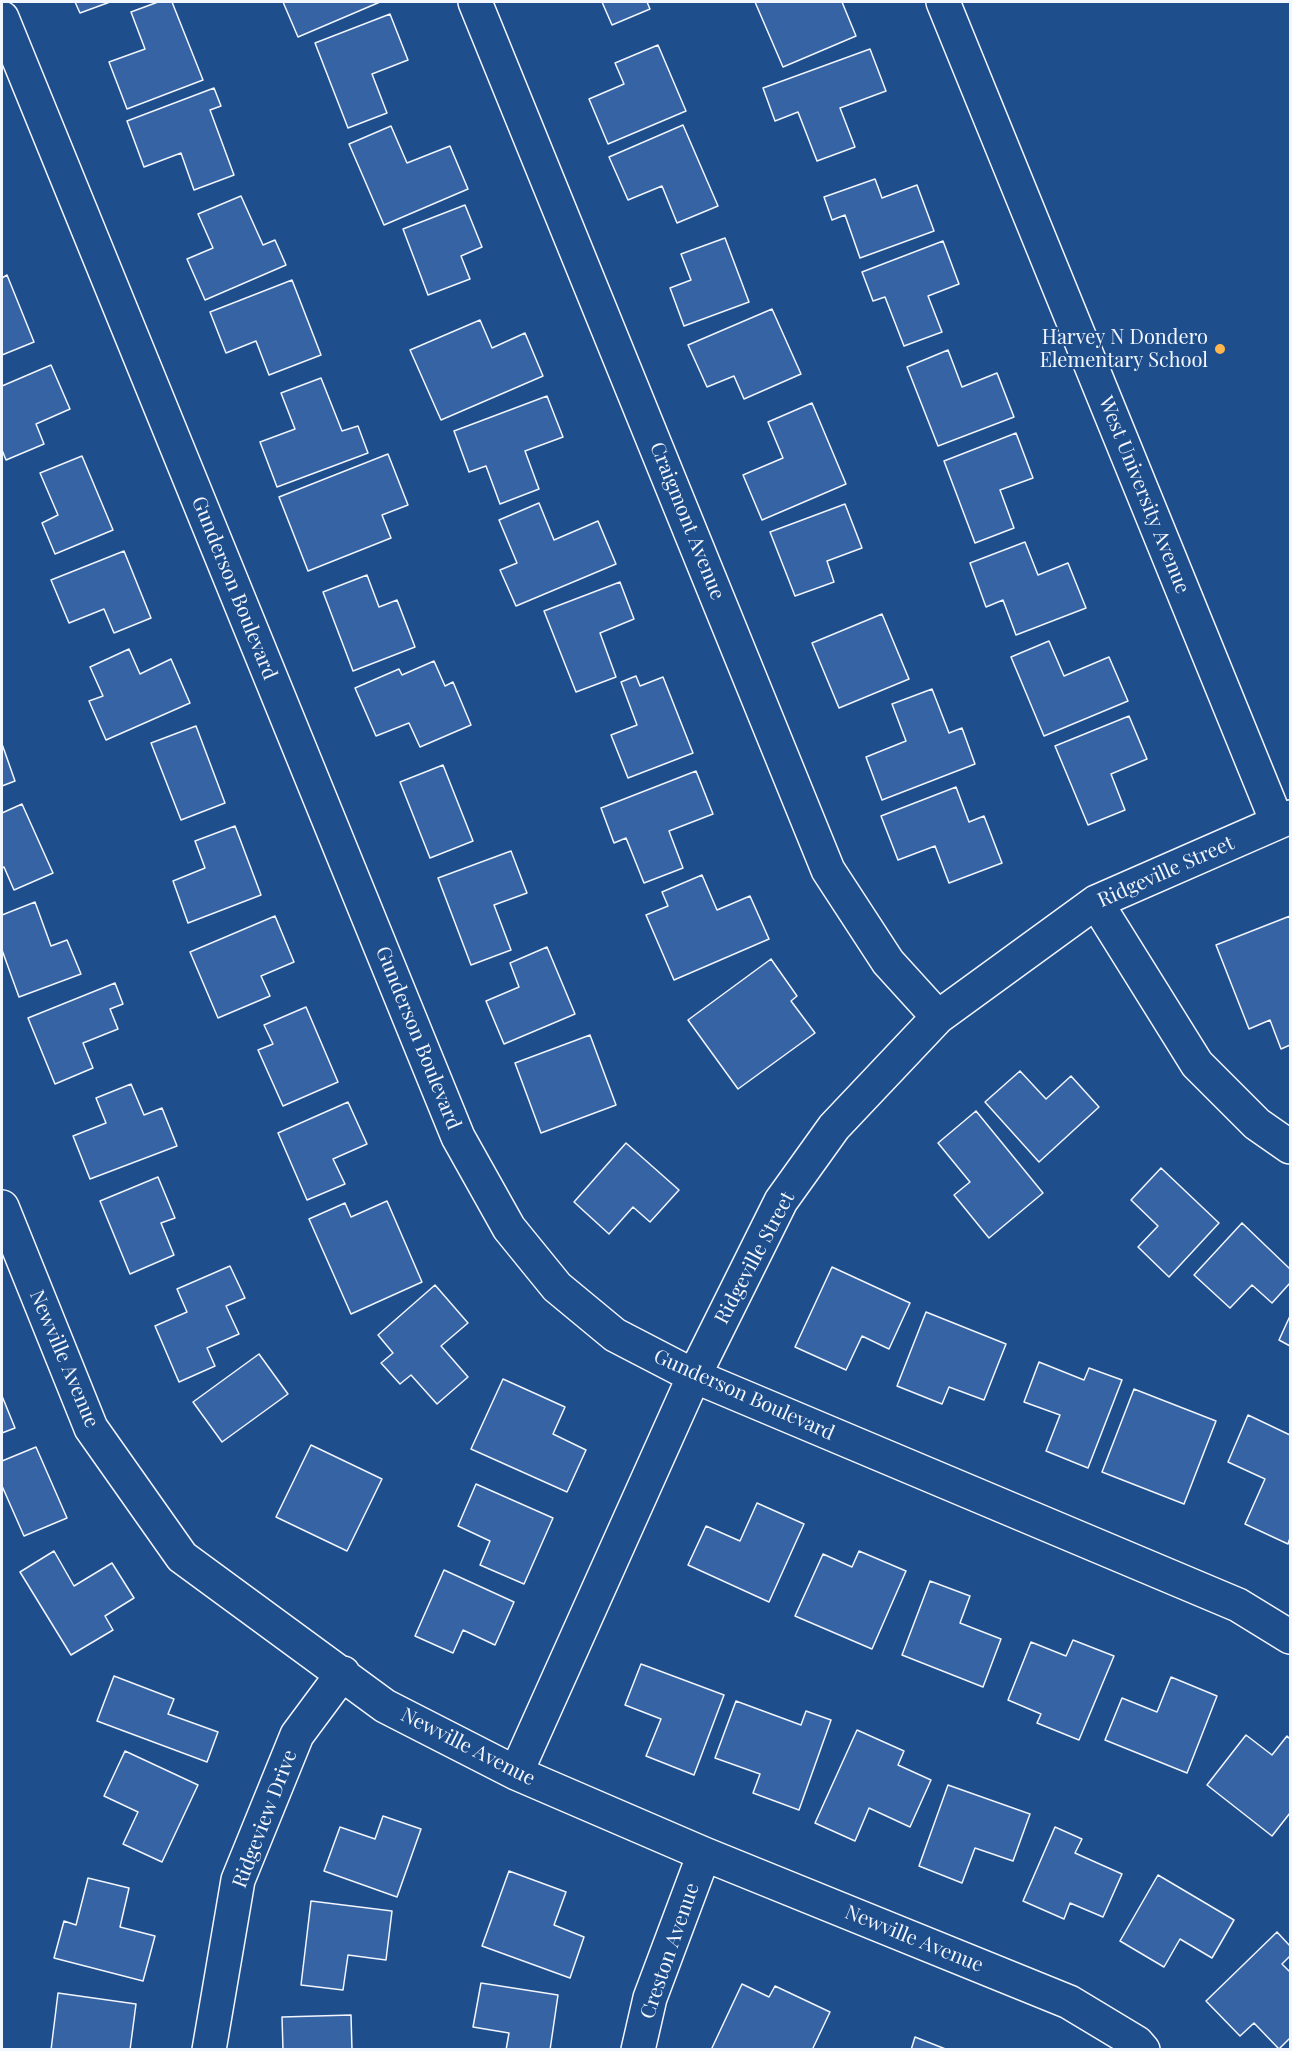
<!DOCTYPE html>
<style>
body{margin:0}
#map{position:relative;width:1292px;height:2051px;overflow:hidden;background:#1f4e8c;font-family:"Playfair Display",serif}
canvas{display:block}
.frame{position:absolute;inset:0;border:3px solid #f2f6ff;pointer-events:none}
</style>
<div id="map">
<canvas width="1292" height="2051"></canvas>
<div class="frame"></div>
</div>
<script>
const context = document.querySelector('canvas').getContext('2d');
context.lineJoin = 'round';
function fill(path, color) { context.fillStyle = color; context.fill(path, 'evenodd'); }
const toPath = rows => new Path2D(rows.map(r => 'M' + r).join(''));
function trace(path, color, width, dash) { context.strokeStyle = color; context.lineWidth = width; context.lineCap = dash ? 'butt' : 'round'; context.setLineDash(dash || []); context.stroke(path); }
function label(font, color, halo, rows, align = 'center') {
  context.font = font + ' "Playfair Display",serif'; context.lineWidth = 4.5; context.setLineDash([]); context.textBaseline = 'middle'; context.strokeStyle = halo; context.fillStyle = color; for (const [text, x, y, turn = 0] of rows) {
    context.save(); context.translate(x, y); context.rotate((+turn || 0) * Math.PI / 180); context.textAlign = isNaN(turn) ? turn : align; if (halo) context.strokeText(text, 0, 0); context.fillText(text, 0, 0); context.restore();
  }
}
const building = toPath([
 [75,2,110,2,80,13,75,2],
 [158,2,172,2,203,80,127,109,109,62,145,49,131,12,158,2],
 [283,2,380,2,298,37,283,2],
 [602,2,647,2,650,9,612,25,602,2],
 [755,2,842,2,856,36,783,67,755,2],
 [390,14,408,60,372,74,387,113,348,128,315,43,390,14],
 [658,45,686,111,608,144,589,99,624,84,615,63,658,45],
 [870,49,886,91,840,108,855,147,817,161,798,112,775,121,763,88,870,49],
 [214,88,221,106,210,110,234,175,194,190,181,153,144,167,127,121,214,88],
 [683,125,718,206,677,223,662,186,628,200,609,157,683,125],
 [391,126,407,163,450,146,468,189,384,225,349,144,391,126],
 [875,179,882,198,917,185,934,231,860,258,845,215,832,220,824,197,875,179],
 [241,196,263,245,275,240,286,265,205,300,187,259,213,248,198,214,241,196],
 [465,205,482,247,461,256,470,279,428,295,403,229,465,205],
 [725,238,749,302,684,326,670,288,691,280,681,254,725,238],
 [943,241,959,284,928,296,942,332,904,346,885,297,873,301,862,272,943,241],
 [7,275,34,342,2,355,2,278,7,275],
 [292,280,321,355,269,375,256,341,226,353,210,312,292,280],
 [772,309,801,374,744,399,734,376,707,387,688,345,772,309],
 [480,320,492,348,525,333,543,376,441,420,410,350,480,320],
 [948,350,962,387,997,373,1014,417,938,446,907,367,948,350],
 [51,365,70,409,36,424,44,444,6,460,2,450,2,386,51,365],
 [321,378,342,431,358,426,368,453,277,487,260,442,295,429,281,393,321,378],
 [547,396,563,437,525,451,539,489,500,504,486,466,469,472,454,431,547,396],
 [812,403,846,484,762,520,743,475,783,458,768,422,812,403],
 [1016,433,1033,478,1000,490,1014,528,975,543,944,461,1016,433],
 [388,454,408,505,382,515,391,538,308,571,279,497,388,454],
 [82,456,113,530,55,554,42,523,58,515,40,473,82,456],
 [539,503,554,540,598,521,616,564,516,606,500,570,517,563,499,520,539,503],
 [845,504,862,548,827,561,834,582,795,596,770,532,845,504],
 [1025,542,1038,575,1068,563,1086,608,1016,635,1003,600,986,607,970,563,1025,542],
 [124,551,151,618,114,633,104,609,69,623,51,580,124,551],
 [367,575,379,607,397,600,415,647,353,671,323,592,367,575],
 [620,582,634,619,600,633,616,677,576,692,544,611,620,582],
 [882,614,909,679,839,708,812,643,882,614],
 [1049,641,1064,676,1109,657,1128,701,1044,736,1011,657,1049,641],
 [129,649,140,674,171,659,190,703,106,740,89,701,103,696,90,667,129,649],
 [434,661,445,686,453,682,471,725,420,747,409,723,376,736,355,688,399,669,402,675,434,661],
 [636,676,640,686,663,677,693,753,628,778,611,735,637,725,621,682,636,676],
 [932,689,949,733,962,728,975,764,882,800,866,757,906,741,892,704,932,689],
 [1129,716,1147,759,1111,774,1125,810,1088,825,1055,746,1129,716],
 [196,726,225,803,181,820,151,743,196,726],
 [2,744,15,781,2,786,2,744],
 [443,765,473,841,430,858,400,782,443,765],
 [696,771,713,814,669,831,683,868,644,883,626,838,614,843,601,808,696,771],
 [956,787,969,822,984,816,1002,863,949,883,935,846,898,860,881,816,956,787],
 [22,804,53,873,14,890,4,867,2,868,2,813,22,804],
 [235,826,261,895,188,923,173,881,205,868,195,841,235,826],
 [511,851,527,893,494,905,511,950,471,965,438,878,511,851],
 [702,875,717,910,750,896,769,939,674,980,646,915,668,906,662,892,702,875],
 [35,902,51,946,67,940,81,974,19,997,2,950,2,915,35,902],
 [275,916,294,962,261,976,270,996,218,1018,190,952,275,916],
 [1290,916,1290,1045,1281,1049,1270,1020,1249,1029,1216,945,1290,916],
 [547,947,575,1014,504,1044,486,1001,519,987,510,963,547,947],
 [771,959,797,996,791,1001,815,1033,738,1089,688,1020,771,959],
 [115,983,123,1004,110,1009,118,1029,83,1043,93,1068,55,1084,28,1018,115,983],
 [306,1007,338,1082,283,1106,258,1050,273,1044,264,1025,306,1007],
 [590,1035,616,1105,541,1133,515,1063,590,1035],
 [1020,1071,1046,1099,1071,1076,1099,1107,1039,1162,985,1102,1020,1071],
 [131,1084,144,1115,162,1108,177,1146,90,1179,73,1136,106,1123,96,1098,131,1084],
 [348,1102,367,1144,333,1159,345,1184,307,1200,278,1133,348,1102],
 [976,1111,1043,1193,989,1238,954,1195,970,1182,938,1143,976,1111],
 [626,1143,679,1190,650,1222,633,1207,609,1234,574,1202,626,1143],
 [1161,1168,1219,1223,1169,1277,1138,1247,1158,1226,1131,1200,1161,1168],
 [158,1177,175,1218,161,1223,174,1255,130,1274,100,1201,158,1177],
 [387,1201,422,1282,351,1314,309,1219,345,1203,351,1217,387,1201],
 [1242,1223,1290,1269,1290,1283,1272,1303,1252,1285,1230,1308,1194,1275,1242,1223],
 [230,1266,245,1298,226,1306,239,1334,207,1348,215,1366,179,1382,155,1326,187,1312,177,1289,230,1266],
 [832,1267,910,1303,889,1349,862,1336,846,1370,795,1347,832,1267],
 [435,1285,468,1323,441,1346,468,1377,437,1404,411,1375,400,1384,381,1363,393,1353,378,1335,435,1285],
 [926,1312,1006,1344,984,1400,949,1387,942,1404,897,1386,926,1312],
 [1290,1316,1290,1346,1279,1340,1290,1316],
 [259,1354,288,1394,222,1442,193,1402,259,1354],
 [1039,1362,1084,1380,1089,1368,1122,1380,1088,1468,1046,1451,1060,1415,1024,1402,1039,1362],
 [503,1379,565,1407,553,1434,586,1450,567,1492,471,1449,503,1379],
 [1134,1389,1216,1421,1184,1504,1102,1472,1134,1389],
 [2,1396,15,1428,2,1433,2,1396],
 [1248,1415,1290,1435,1290,1538,1288,1544,1245,1524,1265,1479,1228,1462,1248,1415],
 [311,1445,382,1479,347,1551,276,1517,311,1445],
 [36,1447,67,1518,24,1536,2,1486,2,1461,36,1447],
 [476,1484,553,1518,524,1584,480,1565,490,1541,458,1526,476,1484],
 [757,1503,804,1524,769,1602,688,1565,706,1526,740,1541,757,1503],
 [54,1551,74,1586,112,1563,134,1598,105,1616,113,1630,71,1655,20,1572,54,1551],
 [859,1551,906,1571,872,1649,795,1616,823,1554,852,1567,859,1551],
 [444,1570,514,1602,495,1645,463,1630,453,1653,415,1636,444,1570],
 [930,1581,970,1596,960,1623,1001,1639,983,1687,902,1655,930,1581],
 [1073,1640,1114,1656,1079,1740,1037,1723,1041,1714,1008,1700,1031,1642,1066,1656,1073,1640],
 [641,1664,724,1695,694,1775,646,1756,661,1719,625,1705,641,1664],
 [114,1676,174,1699,168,1714,218,1732,207,1762,97,1721,114,1676],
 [1171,1677,1217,1696,1187,1773,1105,1740,1122,1698,1157,1712,1171,1677],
 [736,1701,801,1725,806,1711,831,1720,799,1810,753,1793,760,1774,715,1758,736,1701],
 [857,1730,904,1751,898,1765,931,1780,910,1827,869,1808,855,1841,815,1823,857,1730],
 [1246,1735,1272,1755,1287,1736,1290,1739,1290,1813,1272,1836,1207,1785,1246,1735],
 [125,1751,198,1785,162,1862,123,1844,138,1812,104,1796,125,1751],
 [948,1785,1030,1814,1013,1861,975,1848,962,1883,919,1866,948,1785],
 [383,1816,421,1829,397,1897,324,1871,340,1827,375,1839,383,1816],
 [1055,1827,1082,1839,1075,1853,1122,1874,1103,1917,1070,1903,1064,1919,1023,1901,1055,1827],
 [509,1871,566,1892,554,1925,584,1937,570,1978,482,1946,509,1871],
 [1158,1875,1234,1920,1212,1958,1180,1939,1164,1967,1120,1941,1158,1875],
 [88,1878,129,1888,120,1927,155,1936,143,1981,54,1958,64,1921,76,1925,88,1878],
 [311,1901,392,1911,386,1960,348,1955,343,1990,301,1985,311,1901],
 [1277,1932,1290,1946,1290,1956,1282,1964,1290,1972,1290,2038,1279,2049,1254,2023,1240,2036,1206,2001,1277,1932],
 [481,1983,558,1995,550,2050,506,2050,509,2033,473,2027,481,1983],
 [742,1984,769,1997,775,1986,830,2012,813,2048,816,2050,711,2050,742,1984],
 [58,1993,136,2004,130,2050,51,2050,58,1993],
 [351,2015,352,2050,283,2050,282,2017,351,2015],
 [915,2037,948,2050,911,2050,915,2037]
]);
fill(building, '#3563a3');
trace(building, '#f2f6ff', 1.5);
const street = toPath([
 [475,2,828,870,888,962,938,1017],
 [943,2,1277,822],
 [2,18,458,1137,509,1228,557,1287,615,1335,694,1376,1238,1605,1290,1637],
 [1096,902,1197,1064,1257,1124,1290,1147],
 [2,1207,91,1428,182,1557,385,1706,516,1773,704,1854,1069,2002,1137,2043,1143,2050],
 [516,1773,694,1376,781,1201,834,1127,938,1017,1096,902,1290,817],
 [209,2050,238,1880,297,1735,343,1673],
 [638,2050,650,1998,704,1854]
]);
trace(street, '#f2f6ff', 36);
trace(street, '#1f4e8c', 33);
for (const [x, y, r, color] of [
 [1220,349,6,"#ffb74d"]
]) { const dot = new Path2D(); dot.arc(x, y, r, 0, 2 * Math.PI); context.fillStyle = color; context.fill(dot); trace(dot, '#1f4e8c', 2); }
label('20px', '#f2f6ff', '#1f4e8c', [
 ["Harvey N Dondero",1208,338],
 ["Elementary School",1208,361]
], 'right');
label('20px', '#f2f6ff', '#1f4e8c', [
 ["West University Avenue",1144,495,68],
 ["Craigmont Avenue",687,521,68],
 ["Gunderson Boulevard",234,588,68],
 ["Ridgeville Street",1166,872,-24],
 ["Gunderson Boulevard",418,1038,68],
 ["Ridgeville Street",755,1258,-62],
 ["Newville Avenue",64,1359,67],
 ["Gunderson Boulevard",744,1395,24],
 ["Newville Avenue",468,1747,27],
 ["Ridgeview Drive",265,1819,-69],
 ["Newville Avenue",914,1939,22],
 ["Creston Avenue",670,1951,-71]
]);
</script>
